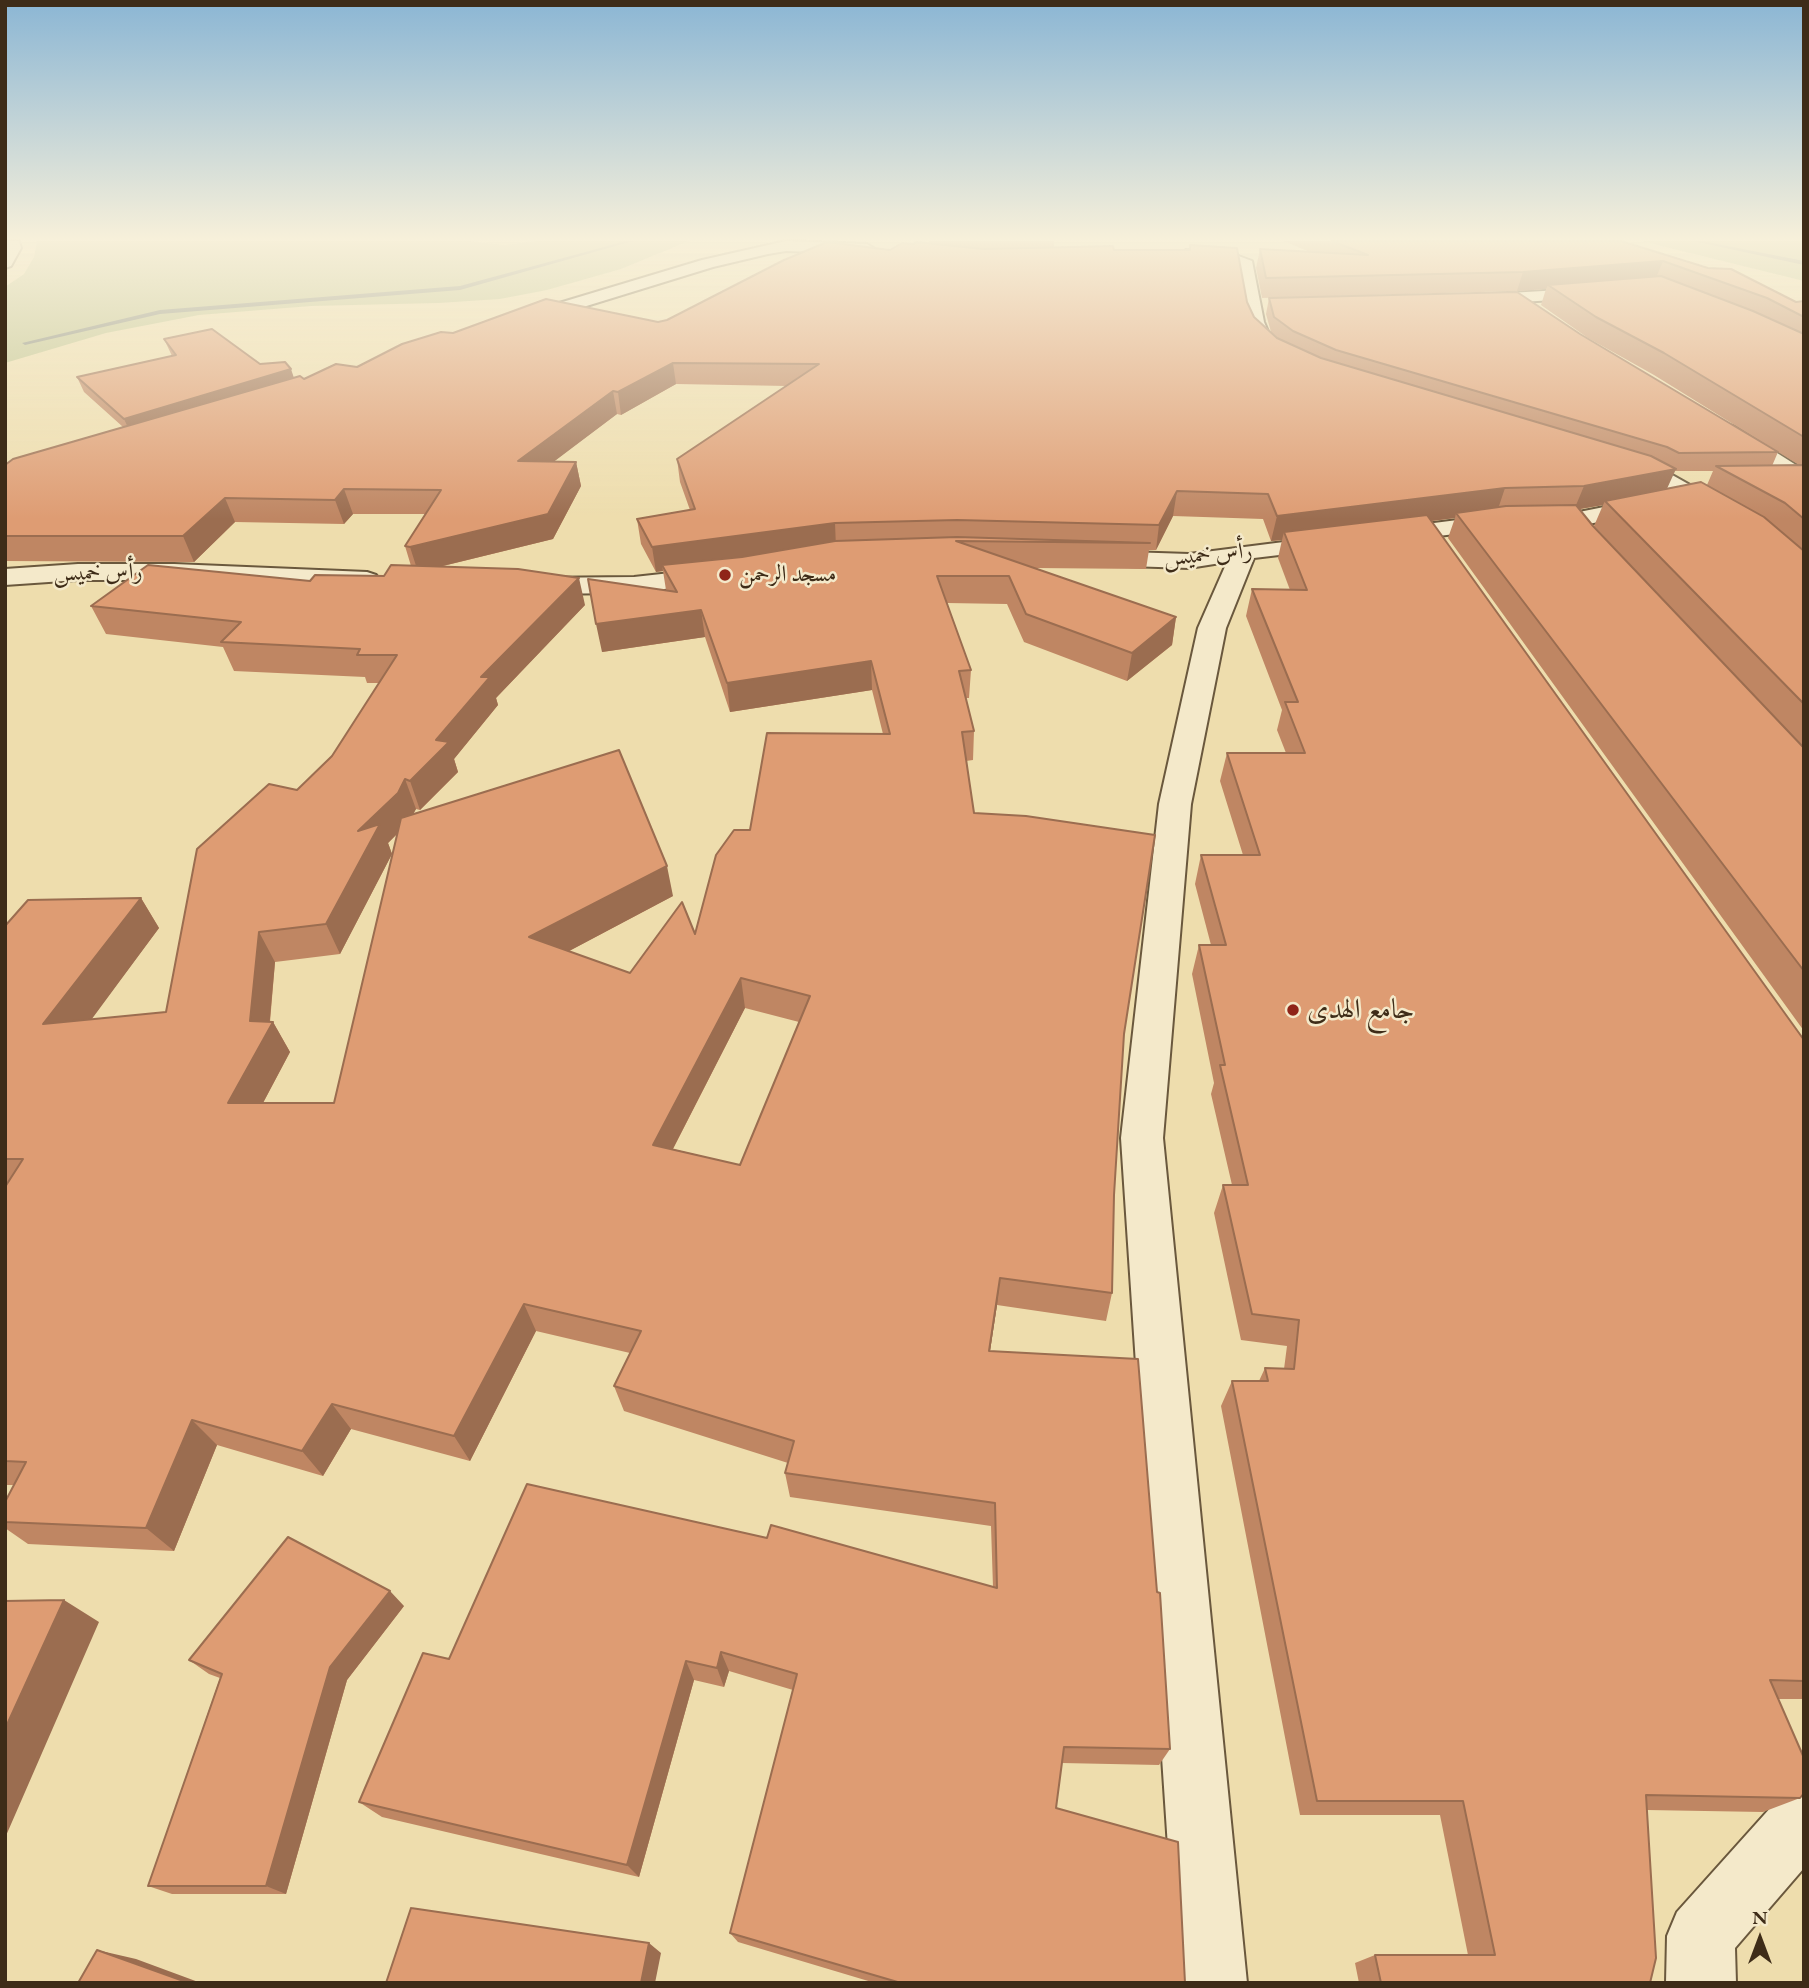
<!DOCTYPE html>
<meta charset="utf-8">
<style>
body{margin:0}
#map{position:relative;width:1809px;height:1988px;overflow:hidden;background:#eeddad;font-family:"EB Garamond",serif}
canvas{display:block}
.frame{position:absolute;inset:0;border:7px solid #3e2c18;pointer-events:none}
.north{position:absolute;left:1725px;top:1904px;width:70px;height:70px;-webkit-text-stroke:5px #f4e9ca;paint-order:stroke;rotate:0deg;font-size:19px;font-weight:700;line-height:28px;text-align:center;color:#3e2c18}
.north::after{content:'';display:block;margin:auto;width:24px;height:32px;background:#3e2c18;clip-path:polygon(50% 0,100% 100%,50% 72%,0 100%)}
</style>
<div id="map">
<canvas width="1809" height="1988"></canvas>
<div class="frame"></div>
<div class="north">N</div>
</div>
<script>
const context = document.querySelector('canvas').getContext('2d');
context.lineJoin = 'round';
function fill(path, color) { context.fillStyle = color; context.fill(path, 'evenodd'); }
const toPath = rows => new Path2D(rows.map(r => 'M' + r).join(''));
function trace(path, color, width, dash) { context.strokeStyle = color; context.lineWidth = width; context.lineCap = dash ? 'butt' : 'round'; context.setLineDash(dash || []); context.stroke(path); }
function label(font, color, halo, rows, align = 'center') {
  context.font = font + ' "EB Garamond",Amiri,serif'; context.lineWidth = 5; context.setLineDash([]); context.textBaseline = 'middle'; context.strokeStyle = halo; context.fillStyle = color; for (const [text, x, y, turn = 0] of rows) {
    context.save(); context.translate(x, y); context.rotate((+turn || 0) * Math.PI / 180); context.textAlign = isNaN(turn) ? turn : align; if (halo) context.strokeText(text, 0, 0); context.fillText(text, 0, 0); context.restore();
  }
}
fill(toPath([
 [37,241,469,241,505,245,535,241,689,241,621,269,547,290,500,299,439,303,311,306,199,315,106,333,5,363,5,287,24,274,34,257],
 [1641,241,1804,241,1804,281]
]), '#bac089');
fill(toPath([
 [626,241,633,241,460,290,160,314,25,345,22,343,160,310,460,286,626,241],
 [1693,241,1702,241,1804,261,1804,265,1693,241]
]), '#798077');
const minor = toPath([
 [5,241,19,241,21,248,11,266,5,268,5,241],
 [786,241,867,244,875,249,867,254,786,251,768,254,713,267,528,324,522,325,513,320,516,316,702,260,786,241],
 [1186,250,1228,252,1252,261,1264,322,1269,334,1292,351,1294,355,1292,359,1278,359,1252,337,1246,322,1238,267,1226,262,1181,258,1178,255,1186,250],
 [1595,288,1601,289,1603,293,1601,297,1474,305,1466,300,1474,295,1595,288],
 [1729,425,1736,427,1804,470,1804,487,1796,485,1722,435,1719,431,1722,427,1729,425],
 [1622,456,1658,467,1770,530,1804,560,1804,582,1795,579,1752,540,1642,477,1614,468,1611,463,1614,458,1622,456],
 [1649,498,1657,500,1661,505,1657,510,1574,527,1497,529,1254,558,1226,628,1191,804,1163,1138,1247,1983,1177,1983,1121,1138,1159,804,1198,628,1227,562,1189,568,1097,565,1088,563,1085,558,1088,553,1097,551,1189,554,1497,515,1574,513,1649,498],
 [78,564,174,564,367,572,376,575,380,580,376,585,367,588,174,580,78,580,5,585,5,569,78,564],
 [716,568,725,571,729,576,725,581,634,593,528,594,519,591,515,586,519,581,528,578,634,577,716,568],
 [1804,1787,1804,1868,1735,1948,1736,1983,1666,1983,1667,1936,1677,1912,1781,1796,1804,1787]
]);
trace(minor, '#6a583d', 4);
fill(minor, '#f4e9ca');
fill(toPath([
 [929,241,1054,241,1054,247,1114,250,1247,302,1254,317,1277,338,1280,340,1271,332,1266,314,1269,298,1580,334,1778,452,1772,466,1799,465,1654,375,1588,338,1541,305,1546,289,1517,291,1262,298,1256,268,1260,249,1310,252,1283,241,1621,241,1796,302,1804,301,1804,1031,1448,538,1455,518,1431,521,1804,1040,1804,1699,1778,1699,1800,1798,1763,1812,1647,1810,1650,1983,1359,1983,1355,1963,1375,1955,1468,1955,1440,1815,1300,1815,1221,1406,1232,1381,1259,1381,1265,1368,1284,1369,1287,1346,1241,1340,1214,1213,1223,1185,1232,1185,1211,1094,1214,1083,1192,974,1199,945,1211,945,1195,884,1201,855,1243,855,1220,781,1227,753,1286,753,1277,730,1282,710,1246,616,1252,589,1290,590,1278,558,1282,540,1271,541,1263,519,1173,516,1156,550,1149,550,1146,569,1035,568,1176,617,1172,645,1127,681,1024,642,1007,604,947,603,971,670,969,698,966,698,974,731,973,760,966,761,974,813,1124,1034,1114,1195,1112,1293,1106,1321,997,1305,990,1351,1170,1749,1159,1765,1062,1763,1056,1808,1185,1983,875,1983,738,1942,730,1933,793,1690,729,1671,724,1687,694,1680,639,1877,382,1817,359,1802,449,1659,767,1538,993,1587,991,1526,790,1497,785,1473,788,1463,624,1411,614,1386,630,1353,536,1331,470,1461,351,1429,323,1476,217,1445,174,1551,28,1544,5,1528,5,1502,14,1485,5,1485,5,926,141,898,159,928,91,1019,166,1012,297,790,332,756,379,683,367,683,365,677,234,671,223,647,106,634,91,606,310,581,384,576,411,566,405,546,425,514,353,514,344,524,235,522,194,562,5,561,5,465,123,427,84,392,77,377,172,356,164,339,260,364,294,378,304,379,357,367,453,333,658,322,667,320,890,250,914,244,929,243],
 [676,384,787,386,677,459,680,482,690,510,637,519,641,544,656,572,663,571,666,590,602,652,705,637,730,712,872,690,883,734,750,830,695,934,630,973,569,951,673,896,413,814,416,809,420,810,458,772,454,759,498,705,496,698,585,605,439,567,553,539,581,486,576,462,554,461,617,414,621,415],
 [1674,471,1713,471,1707,485,1666,489],
 [1603,505,1594,526,1685,623,1593,526,1580,509],
 [398,833,334,1103,263,1103,290,1052,273,1022,270,1022,275,962,340,954,392,854,388,843],
 [745,1008,799,1022,740,1165,673,1149],
 [404,1606,347,1680,286,1894,172,1894,148,1886,220,1678,209,1674,189,1660]
]), '#bf8663');
fill(toPath([
 [1663,261,1655,280,1548,285,1546,289,1517,291,1523,272],
 [673,363,676,384,621,415,618,392],
 [291,369,296,384,131,434,124,419],
 [613,391,617,414,523,485,518,461],
 [576,462,581,486,553,539,418,572,410,547],
 [1676,469,1665,493,1605,501,1603,505,1574,510,1584,486],
 [1505,488,1497,512,1456,513,1455,518,1287,539,1284,532,1282,540,1271,541,1277,516],
 [344,489,353,514,344,524,335,500],
 [1177,491,1173,516,1156,550,1159,525],
 [225,498,235,522,194,562,183,536],
 [835,523,836,548,662,565,663,571,656,572,652,547],
 [579,578,585,605,496,698,498,705,454,759,458,772,420,810,410,781,436,740,481,677],
 [701,610,705,637,602,652,596,624],
 [1176,617,1172,645,1127,681,1132,653],
 [871,661,872,690,730,712,727,683],
 [405,779,416,809,409,822,388,843,392,854,340,954,326,924,358,831],
 [667,866,673,896,539,967,529,937],
 [141,898,159,928,66,1054,43,1024],
 [259,932,275,962,269,1029,273,1022,290,1052,247,1133,228,1103,250,1021],
 [741,978,745,1008,660,1174,653,1145],
 [1000,1278,997,1305,986,1377,989,1351],
 [524,1304,536,1331,470,1461,454,1436],
 [332,1404,351,1429,323,1476,302,1451],
 [192,1420,217,1445,174,1551,146,1528],
 [390,1591,404,1606,347,1680,286,1894,266,1886,330,1667],
 [64,1600,99,1622,5,1838,5,1729],
 [721,1652,729,1671,724,1687,717,1668],
 [686,1661,694,1680,639,1877,627,1865],
 [649,1943,661,1953,655,1983,641,1983],
 [97,1950,136,1959,201,1983,189,1983]
]), '#9b6d50');
const building = toPath([
 [1332,241,1621,241,1708,268,1731,269,1796,302,1804,301,1804,317,1767,298,1663,261,1523,272,1266,278,1260,249,1368,255,1332,241],
 [827,242,890,250,902,243,914,244,916,242,984,249,1113,246,1114,250,1190,250,1190,245,1237,248,1247,302,1254,317,1277,338,1321,358,1651,456,1676,469,1584,486,1505,488,1277,516,1268,494,1177,491,1159,525,957,520,835,523,652,547,637,519,695,509,677,459,819,364,673,363,618,392,613,391,518,461,576,462,548,514,410,547,405,546,441,490,344,489,335,500,225,498,183,536,5,536,5,465,13,459,300,376,304,379,336,364,357,367,402,344,441,332,453,333,546,299,658,322,667,320,784,260,827,242],
 [1661,276,1753,311,1804,334,1804,437,1664,353,1596,317,1548,285,1661,276],
 [1517,292,1580,334,1778,452,1679,453,1667,447,1336,350,1293,331,1274,317,1269,298,1517,292],
 [212,329,260,364,285,362,291,369,124,419,77,377,176,355,164,339,212,329],
 [1804,465,1804,519,1785,503,1716,466,1804,465],
 [1701,482,1764,517,1804,551,1804,704,1605,501,1701,482],
 [1576,505,1593,526,1804,748,1804,971,1456,513,1506,506,1576,505],
 [1427,515,1804,1040,1804,1681,1770,1680,1804,1758,1804,1793,1800,1798,1646,1795,1656,1958,1650,1983,1381,1983,1375,1955,1495,1955,1463,1801,1317,1801,1232,1381,1268,1381,1265,1368,1294,1369,1299,1320,1252,1314,1223,1185,1248,1185,1220,1065,1225,1065,1199,945,1226,945,1201,855,1260,855,1227,753,1305,753,1285,702,1298,702,1252,589,1307,590,1284,532,1427,515],
 [957,537,1150,543,956,541,1176,617,1132,653,1026,614,1009,576,937,576,971,670,959,671,974,731,962,732,974,813,1026,816,1155,835,1124,1034,1114,1195,1112,1293,1000,1278,989,1351,1138,1359,1157,1592,1160,1593,1170,1749,1064,1747,1056,1808,1178,1842,1185,1983,901,1983,730,1933,797,1674,721,1652,717,1668,686,1661,627,1865,359,1802,423,1653,449,1659,527,1484,767,1538,771,1525,997,1588,995,1503,785,1473,794,1441,614,1386,641,1331,524,1304,454,1436,332,1404,302,1451,192,1420,146,1528,5,1522,5,1502,26,1462,5,1461,5,1187,23,1159,5,1159,5,926,28,900,141,898,43,1024,166,1012,197,849,269,784,297,790,332,756,397,655,357,655,360,649,221,642,241,622,91,606,148,565,310,581,315,575,384,576,391,565,518,569,579,578,481,677,490,677,436,740,449,742,410,781,405,779,398,793,358,831,380,824,326,924,259,932,250,1021,273,1022,228,1103,334,1103,401,818,619,750,667,866,529,937,630,973,682,902,695,934,716,855,734,830,750,830,767,733,890,734,871,661,727,683,701,610,596,624,588,579,677,592,662,565,742,557,835,541,957,537],
 [741,978,810,996,740,1165,653,1145,741,978],
 [288,1537,390,1591,330,1667,266,1886,148,1886,222,1674,189,1660,288,1537],
 [64,1600,5,1729,5,1601,64,1600],
 [411,1908,649,1943,641,1983,386,1983,411,1908],
 [97,1950,189,1983,78,1983,97,1950]
]);
fill(building, '#de9c73');
trace(building, '#9b6d50', 2);
const sky = context.createLinearGradient(0, 0, 0, 519);
sky.addColorStop(0, '#8bb6d4');
sky.addColorStop(0.46, '#f7f0da');
sky.addColorStop(1, '#f7f0da00');
context.fillStyle = sky;
context.fillRect(0, 0, 1809, 519);
for (const [x, y, r, color] of [
 [725,575,7,"#8f2418"],
 [1293,1010,7,"#8f2418"]
]) { const dot = new Path2D(); dot.arc(x, y, r, 0, 2 * Math.PI); context.fillStyle = color; context.fill(dot); trace(dot, '#f4e9ca', 2.5); }
label('23px', '#3e2c18', '#f4e9ca', [
 ["رأس خميس",1208,555,-5],
 ["رأس خميس",98,573,-1]
]);
label('23px', '#3e2c18', '#f4e9ca', [
 ["مسجد الرحمن",739,575]
], 'left');
label('28px', '#3e2c18', '#f4e9ca', [
 ["جامع الهدى",1307,1010]
], 'left');
</script>
